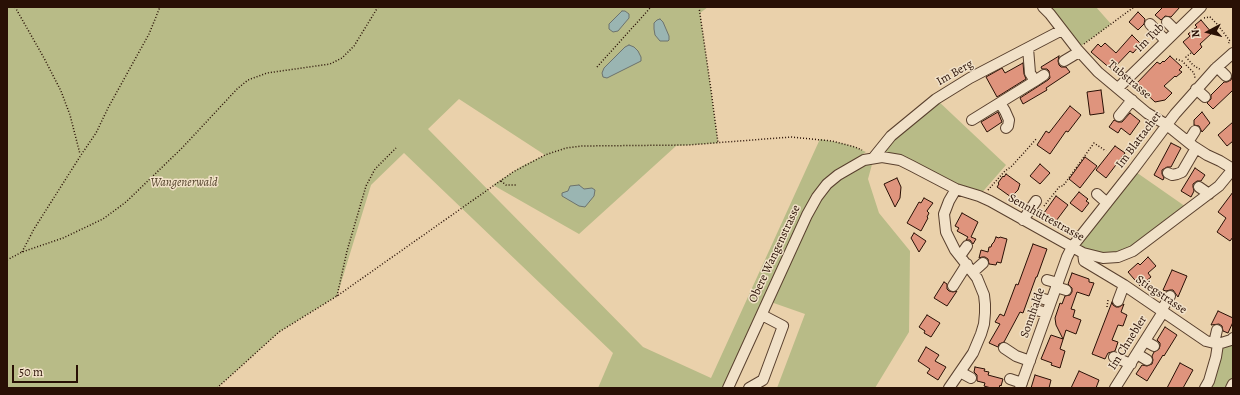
<!DOCTYPE html>
<meta charset="utf-8">
<style>
body{margin:0}
#map{position:relative;width:1240px;height:395px;overflow:hidden;background:#ead1ab;font-family:Alegreya,serif}
canvas{display:block}
.frame{position:absolute;inset:0;border:8px solid #291005;pointer-events:none}
.north{position:absolute;left:1188px;top:12px;width:40px;height:40px;-webkit-text-stroke:3px #f1e1c8;paint-order:stroke;rotate:263deg;font-size:11px;font-weight:700;line-height:16px;text-align:center;color:#291005}
.north::after{content:'';display:block;margin:auto;width:14px;height:18px;background:#291005;clip-path:polygon(50% 0,100% 100%,50% 72%,0 100%)}
.scale{position:absolute;left:12px;top:365px;width:66px;height:18px;box-sizing:border-box;border:2px solid #291005;border-top:0;padding-left:5px;font-size:12px;line-height:14px;white-space:nowrap;color:#291005;-webkit-text-stroke:3px #f1e1c8;paint-order:stroke}
</style>
<div id="map">
<canvas width="1240" height="395"></canvas>
<div class="frame"></div>
<div class="north">N</div>
<div class="scale">50 m</div>
</div>
<script>
const context = document.querySelector('canvas').getContext('2d');
context.lineJoin = 'round';
function fill(path, color) { context.fillStyle = color; context.fill(path, 'evenodd'); }
const toPath = rows => new Path2D(rows.map(r => 'M' + r).join(''));
function trace(path, color, width, dash) { context.strokeStyle = color; context.lineWidth = width; context.lineCap = dash ? 'butt' : 'round'; context.setLineDash(dash || []); context.stroke(path); }
function label(font, color, halo, rows, align = 'center') {
  context.font = font + ' Alegreya,serif'; context.lineWidth = 3; context.setLineDash([]); context.textBaseline = 'middle'; context.strokeStyle = halo; context.fillStyle = color; for (const [text, x, y, turn = 0] of rows) {
    context.save(); context.translate(x, y); context.rotate((+turn || 0) * Math.PI / 180); context.textAlign = isNaN(turn) ? turn : align; if (halo) context.strokeText(text, 0, 0); context.fillText(text, 0, 0); context.restore();
  }
}
fill(toPath([
 [7,7,708,7,700,13,711,90,718,143,676,146,579,234,493,185,522,166,545,155,459,99,428,129,643,347,711,378,820,139,841,143,855,147,866,152,825,180,725,388,598,388,613,353,404,153,371,185,337,296,279,332,217,388,7,388],
 [1049,7,1096,7,1111,24,1077,49],
 [936,99,1006,165,979,196,912,166,874,157,868,179,879,213,910,251,909,332,875,388,777,388,805,314,768,301,817,197,864,160],
 [1133,170,1189,209,1118,257,1072,247],
 [1233,338,1233,384,1231,388,1205,388,1218,344]
]), '#b8bb87');
const water = toPath([
 [622,11,625,11,629,14,629,18,618,31,613,32,609,29,609,24,622,11],
 [660,19,663,22,669,36,669,40,668,41,660,41,655,35,654,29,654,23,657,20,660,19],
 [629,45,634,47,638,51,641,57,641,61,607,78,603,77,602,73,604,68,625,47,629,45],
 [579,185,584,189,592,188,595,190,594,196,585,207,579,206,562,196,562,193,568,191,570,186,579,185]
]);
fill(water, '#9ab5b2');
trace(water, '#6d736d', 1);
const building = toPath([
 [1163,7,1180,7,1171,17,1165,16,1161,20,1155,15,1163,7],
 [1138,12,1145,19,1144,24,1138,30,1129,22,1138,12],
 [1201,20,1212,33,1200,44,1202,47,1194,55,1183,42,1190,36,1188,34,1197,27,1195,25,1201,20],
 [1132,35,1141,44,1133,53,1130,51,1112,70,1091,52,1098,44,1101,47,1105,43,1116,53,1132,35],
 [1059,56,1058,61,1059,65,1061,67,1066,67,1070,72,1046,88,1047,90,1023,104,1020,98,1048,80,1050,78,1049,71,1047,69,1042,69,1041,67,1059,56],
 [1170,56,1182,67,1179,70,1182,72,1176,77,1175,76,1164,86,1172,93,1165,100,1155,102,1136,84,1157,62,1160,64,1163,61,1164,62,1170,56],
 [1023,63,1024,74,1026,79,997,97,986,77,1002,68,1005,73,1023,63],
 [1233,73,1233,90,1213,109,1207,103,1211,99,1211,95,1224,82,1227,82,1231,80,1233,73],
 [1101,90,1104,113,1090,115,1087,92,1101,90],
 [1070,106,1081,115,1068,132,1066,131,1050,154,1037,145,1046,131,1049,133,1070,106],
 [998,112,1002,122,987,132,981,122,998,112],
 [1202,112,1210,123,1202,132,1199,126,1194,125,1194,120,1202,112],
 [1130,113,1140,121,1130,135,1121,128,1118,133,1109,127,1114,120,1118,122,1122,122,1130,113],
 [1233,122,1233,141,1227,146,1218,135,1233,122],
 [1171,143,1181,148,1171,167,1167,167,1162,170,1162,174,1164,178,1163,180,1154,175,1171,143],
 [1115,146,1125,153,1106,178,1096,170,1115,146],
 [1085,157,1097,166,1080,188,1069,179,1085,157],
 [1040,164,1050,173,1040,184,1030,176,1040,164],
 [1195,168,1205,175,1201,181,1197,181,1193,184,1193,187,1194,191,1191,197,1181,191,1195,168],
 [1006,174,1020,184,1018,190,1011,197,997,187,999,184,998,183,1003,176,1004,177,1006,174],
 [897,178,901,187,900,198,895,207,884,184,897,178],
 [1079,192,1088,199,1086,201,1089,203,1082,212,1070,203,1079,192],
 [1233,192,1233,237,1230,241,1217,232,1226,218,1218,212,1233,192],
 [1056,196,1068,205,1056,221,1044,213,1056,196],
 [924,198,933,203,927,211,929,213,927,217,928,218,921,231,907,223,919,202,921,203,924,198],
 [962,213,978,222,971,237,976,239,973,244,970,240,966,240,968,237,957,231,959,228,955,226,962,213],
 [914,233,926,241,919,252,911,238,914,233],
 [996,237,999,238,1000,237,1007,239,1001,263,997,262,996,265,989,264,988,259,985,257,982,257,979,258,981,250,988,252,989,247,991,247,992,244,994,242,996,237],
 [1033,244,1047,249,1037,277,1036,277,1023,313,1020,312,1004,342,999,344,998,347,989,343,1000,324,995,322,1000,314,1004,316,1016,284,1018,285,1033,244],
 [1148,257,1156,266,1148,273,1151,277,1140,286,1128,272,1138,263,1140,265,1148,257],
 [1172,270,1187,276,1178,297,1173,290,1170,290,1166,291,1163,290,1172,270],
 [1072,273,1089,279,1089,282,1094,283,1089,296,1077,292,1071,309,1075,310,1073,317,1081,320,1076,334,1066,330,1060,349,1065,351,1060,368,1051,365,1052,363,1041,359,1051,335,1063,339,1056,325,1055,318,1060,303,1062,304,1065,296,1070,295,1072,292,1072,288,1068,284,1072,273],
 [944,282,947,284,947,289,949,291,953,292,957,291,947,306,934,298,944,282],
 [1112,302,1113,305,1116,307,1119,307,1124,304,1121,312,1127,315,1123,326,1118,325,1112,340,1118,342,1115,351,1108,353,1105,359,1092,354,1112,302],
 [1218,311,1233,318,1233,322,1228,333,1223,331,1222,326,1219,324,1211,325,1218,311],
 [927,315,940,323,931,337,924,333,925,331,919,327,927,315],
 [1165,327,1177,335,1164,356,1163,355,1147,381,1136,374,1142,365,1147,366,1152,364,1153,360,1152,356,1154,352,1159,349,1160,346,1160,343,1157,340,1165,327],
 [926,347,939,355,935,361,946,367,938,380,927,373,930,369,918,361,926,347],
 [1180,363,1193,370,1183,388,1167,388,1180,363],
 [975,367,985,369,984,371,989,372,988,375,1003,379,1001,386,1000,385,999,388,991,388,984,386,985,383,977,381,977,375,974,372,975,367],
 [1079,371,1099,380,1096,388,1071,388,1079,371],
 [1035,375,1051,380,1049,388,1031,388,1035,375]
]);
fill(building, '#df947d');
trace(building, '#291005', 1);
const minor = toPath([
 [1043,7,1050,14,1077,49,1098,72,1147,113,1167,125,1193,146,1207,155,1220,161,1233,169],
 [1167,22,1176,31],
 [1150,24,1166,41],
 [1064,61,1079,52],
 [1217,67,1226,76],
 [1035,81,1044,75],
 [1118,88,1201,7],
 [1196,89,1205,97],
 [1000,103,1005,111,1009,120,1008,126,1006,128],
 [1119,116,1132,100],
 [972,120,1035,81,1030,73,1028,48],
 [1188,142,1195,131],
 [874,157,891,136,936,99,970,78,1062,30],
 [1168,173,1172,175,1177,174,1182,172,1196,148],
 [1199,187,1209,194],
 [1097,194,1107,203],
 [1023,220,1036,201],
 [1083,253,1084,261,1124,285,1206,341,1218,344,1231,340,1233,338],
 [960,256,967,246],
 [973,272,983,263],
 [1047,280,1058,283],
 [953,286,967,264],
 [1056,287,1066,290],
 [1040,298,1051,301],
 [1118,301,1124,285],
 [1036,310,1047,313],
 [1161,311,1170,296],
 [1145,341,1154,346],
 [1214,343,1217,330],
 [1004,348,1016,356,1030,361],
 [1137,354,1147,360],
 [1114,357,1131,364],
 [960,372,971,378],
 [1010,379,1022,383],
 [728,388,807,215,817,197,827,184,838,175,864,160,882,157,900,160,912,166,956,189,979,196,990,201,1083,253,1103,258,1118,257,1133,251,1219,186,1233,169],
 [749,388,763,380,783,326,762,315],
 [949,388,973,353,981,334,984,324,985,313,985,304,984,295,977,278,955,250,946,232,944,214,949,201,956,189],
 [1020,388,1067,257,1072,247,1133,170,1175,114,1215,69,1233,53],
 [1115,388,1163,312],
 [1205,388,1209,381,1216,357,1218,344],
 [1231,388,1233,384]
]);
trace(minor, '#59402e', 12);
trace(toPath([
 [15,7,44,58,61,91,70,115,80,154],
 [699,7,711,90,718,143],
 [1204,18,1210,17,1217,24,1230,41,1228,44],
 [1084,44,1134,7],
 [1191,53,1186,57,1193,65,1201,70],
 [1176,59,1182,61,1194,73,1195,78],
 [597,67,651,7],
 [501,181,506,185,516,185],
 [988,190,1005,171,1012,166,1037,138],
 [1044,206,1060,186,1063,186,1094,143,1106,151],
 [22,252,34,229,81,155,96,133,108,108,149,34,160,7],
 [7,260,22,252,63,238,103,219,126,202,182,148,237,89,248,80,267,73,330,64,342,58,354,46,378,7],
 [337,296,347,251,366,186,375,169,396,148],
 [1107,307,1108,300],
 [217,388,279,332,337,296,513,172,545,155,566,148,582,146,688,145,791,137,832,141,855,147,862,150]
]), '#291005', 1.5, [1, 2]);
trace(minor, '#f1e1c8', 10);
label('12px', '#291005', '#f1e1c8', [
 ["Im Tub",1150,38,-45],
 ["Im Berg",955,73,-30],
 ["Tubstrasse",1129,80,40],
 ["Im Blattacher",1139,140,-53],
 ["Sennhüttestrasse",1046,218,29],
 ["Obere Wangenstrasse",775,254,-65],
 ["Stiegstrasse",1161,295,34],
 ["Sonnhalde",1033,313,-71],
 ["Im Chnebler",1128,343,-58]
]);
label('italic 12px', '#54432c', '#f1e1c8', [
 ["Wangenerwald",184,183]
]);
</script>
